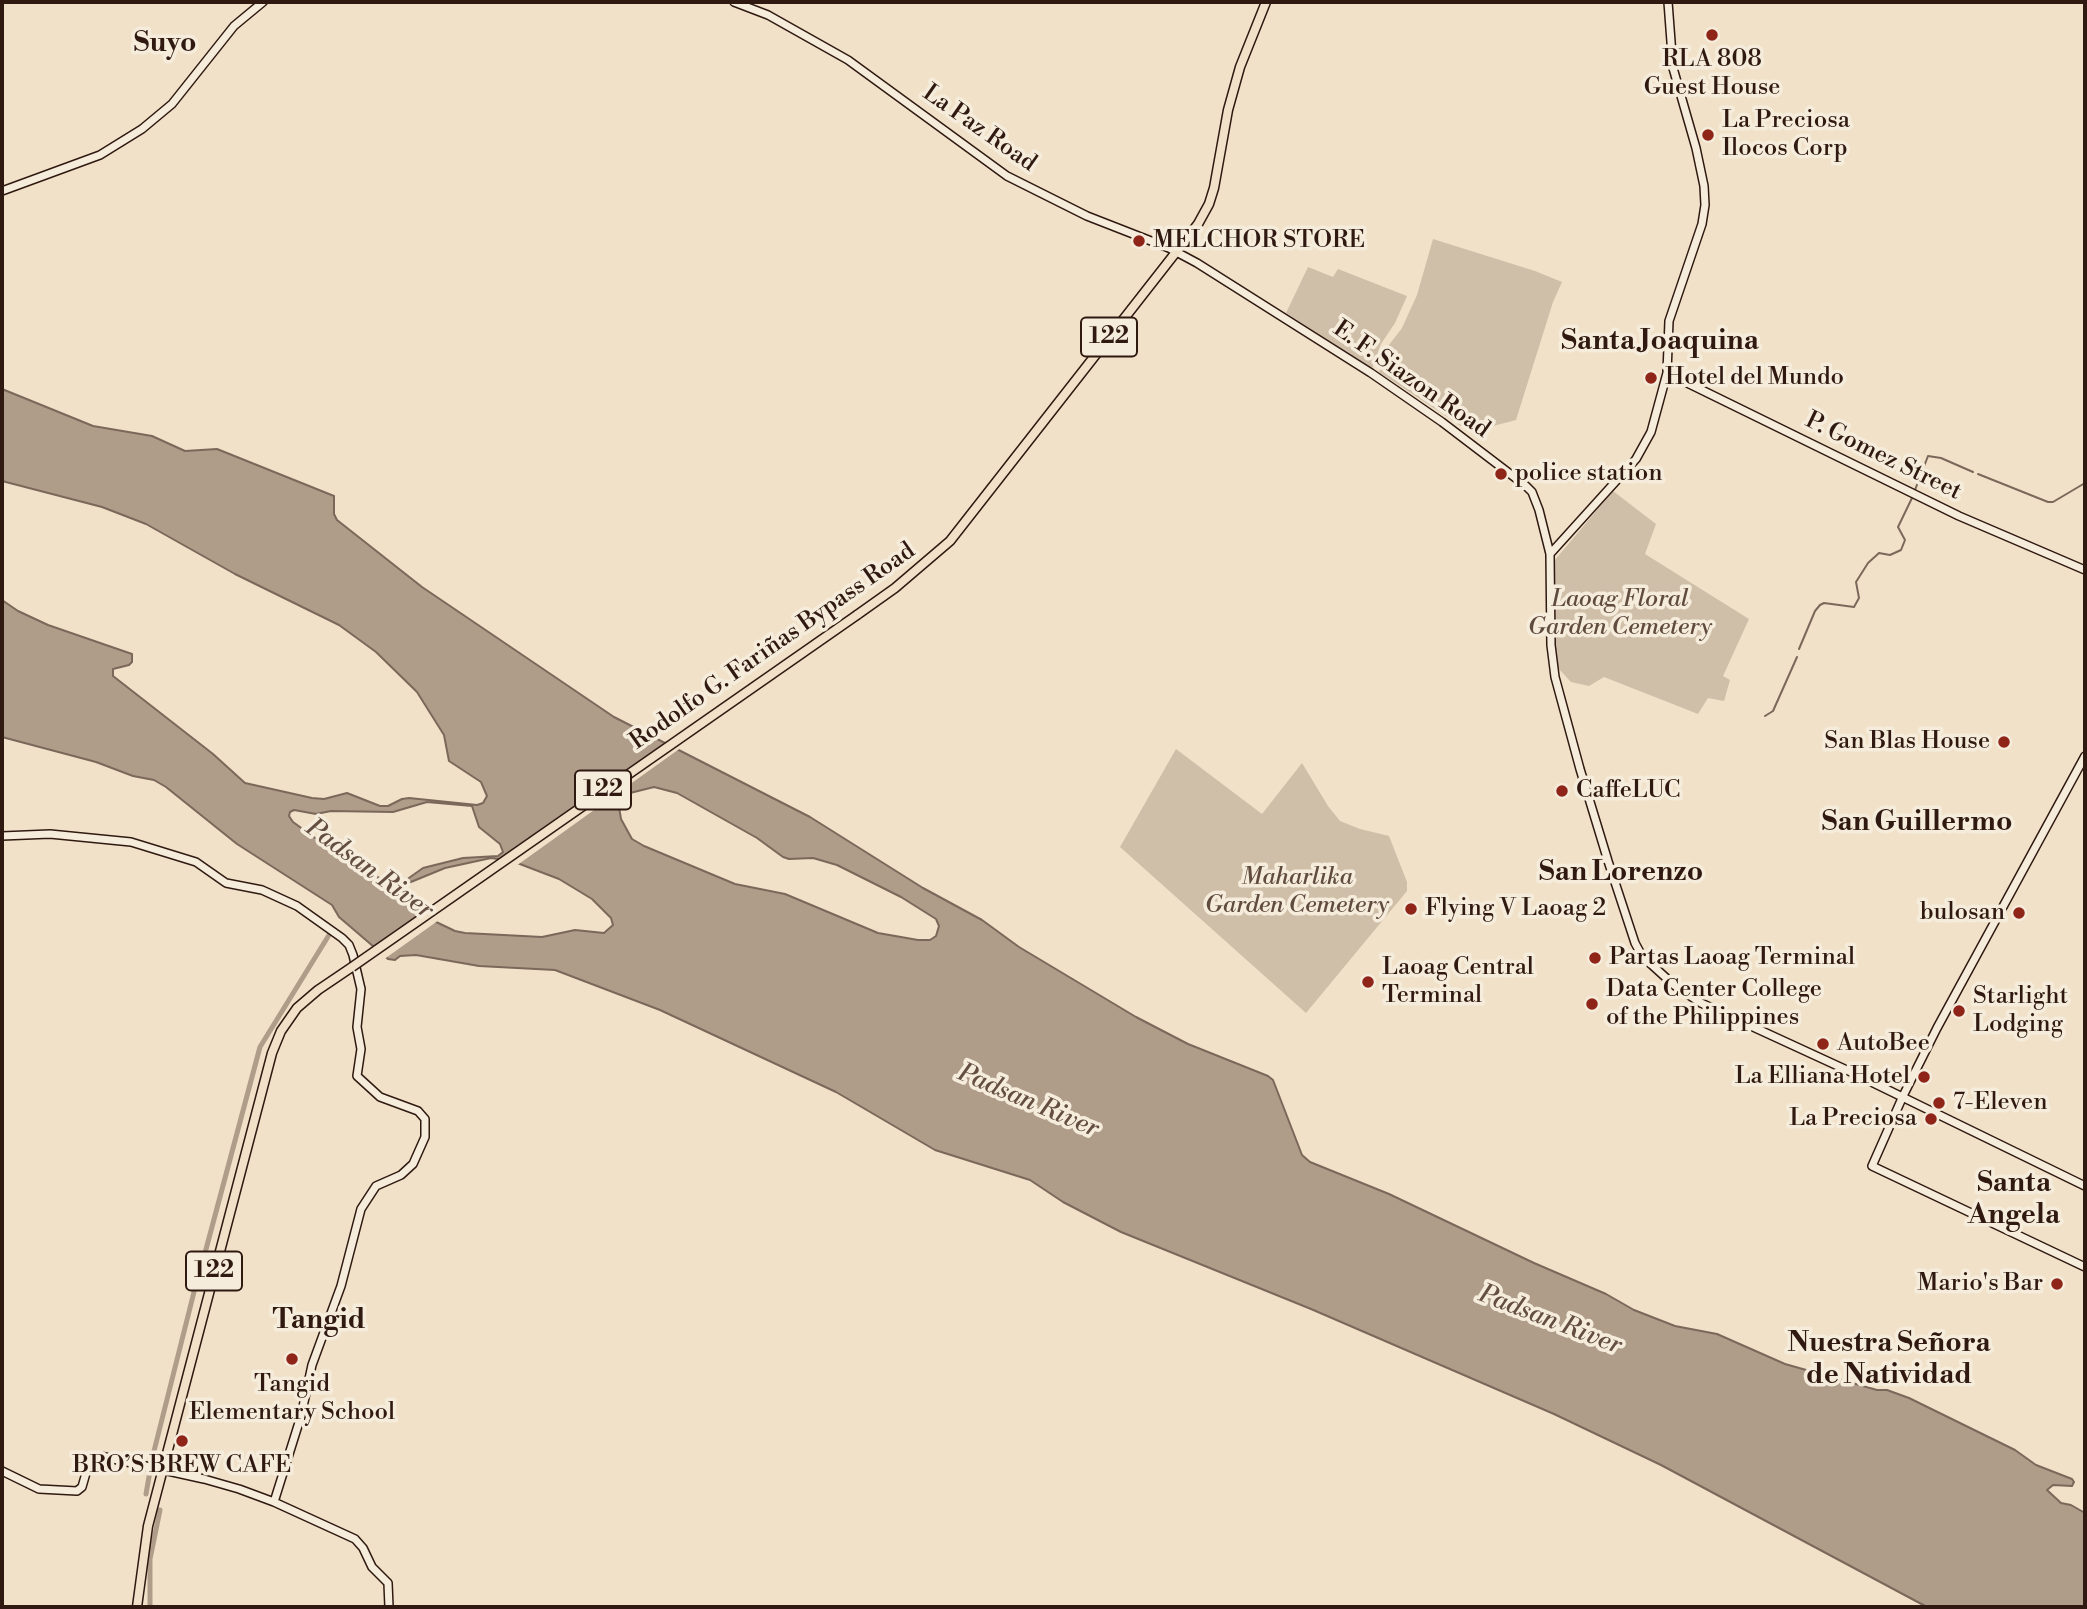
<!DOCTYPE html>
<meta charset="utf-8">
<style>
body{margin:0}
#map{position:relative;width:2087px;height:1609px;overflow:hidden;background:#f0e1c8;font-family:"Libre Bodoni",serif}
canvas{display:block}
.frame{position:absolute;inset:0;border:4px solid #301911;pointer-events:none}
</style>
<div id="map">
<canvas width="2087" height="1609"></canvas>
<div class="frame"></div>
</div>
<script>
const context = document.querySelector('canvas').getContext('2d');
context.lineJoin = 'round';
function fill(path, color) { context.fillStyle = color; context.fill(path, 'evenodd'); }
const toPath = rows => new Path2D(rows.map(r => 'M' + r).join(''));
function trace(path, color, width, dash) { context.strokeStyle = color; context.lineWidth = width; context.lineCap = dash ? 'butt' : 'round'; context.setLineDash(dash || []); context.stroke(path); }
function label(font, color, halo, rows, align = 'center') {
  context.font = font + ' "Libre Bodoni",serif'; context.lineWidth = 7; context.setLineDash([]); context.textBaseline = 'middle'; context.strokeStyle = halo; context.fillStyle = color; for (const [text, x, y, turn = 0] of rows) {
    context.save(); context.translate(x, y); context.rotate((+turn || 0) * Math.PI / 180); context.textAlign = isNaN(turn) ? turn : align; if (halo) context.strokeText(text, 0, 0); context.fillText(text, 0, 0); context.restore();
  }
}
fill(toPath([
 [1433,239,1535,271,1562,282,1553,302,1516,420,1470,432,1379,372,1389,345,1402,328,1417,295],
 [1308,267,1333,277,1338,269,1407,296,1395,323,1381,344,1372,369,1286,313],
 [1613,491,1656,524,1645,554,1749,619,1723,676,1730,680,1724,701,1708,698,1698,714,1604,677,1589,686,1571,682,1558,668,1555,643,1554,561],
 [1176,749,1262,814,1302,763,1328,806,1340,821,1360,829,1389,836,1407,882,1407,891,1306,1013,1120,847]
]), '#cfbfa9');
const water = toPath([
 [2,389,93,426,152,436,185,451,217,449,334,496,334,514,337,520,422,587,614,717,810,817,923,888,982,920,1019,947,1136,1017,1188,1044,1268,1076,1273,1080,1302,1155,1310,1162,1389,1194,1534,1263,1606,1294,1634,1310,1675,1326,1717,1334,1785,1364,1877,1390,1887,1390,1909,1398,2015,1450,2036,1465,2072,1479,2074,1482,2072,1486,2053,1485,2047,1490,2061,1503,2071,1505,2085,1513,2085,1607,1927,1607,1661,1465,1554,1414,1311,1309,1121,1232,1063,1202,1030,1180,935,1150,836,1092,660,1010,555,970,479,966,416,955,400,956,395,960,388,959,339,917,332,905,237,844,166,787,154,780,133,776,96,762,2,737,2,600,18,611,48,625,132,654,132,662,129,665,113,669,113,676,213,754,245,783,312,798,324,799,347,793,380,806,388,806,402,799,409,798,477,805,483,803,487,796,481,782,449,761,444,735,417,692,376,652,339,625,235,574,146,524,102,507,2,481,2,389],
 [654,787,677,793,757,838,783,857,789,859,813,858,837,865,901,897,936,919,939,926,936,936,930,940,918,940,878,933,785,894,735,884,644,846,632,839,621,819,619,807,622,799,630,793,654,787],
 [427,802,472,806,479,827,500,844,503,852,498,856,463,858,423,868,399,885,393,885,360,868,333,851,293,822,289,816,290,812,294,810,316,814,331,811,393,812,427,802],
 [491,858,512,861,559,879,592,899,611,918,613,925,604,933,575,930,542,937,465,933,455,931,432,920,397,898,397,894,406,884,445,868,491,858]
]);
fill(water, '#af9d8a');
trace(water, '#7c685a', 2);
fill(toPath([
 [670,741,682,747,516,866,502,861],
 [425,912,439,920,383,960,370,950]
]), '#f0e1c8');
trace(toPath([
 [1978,474,2048,502,2053,502,2085,483],
 [1915,490,1928,456,1941,458,1973,472],
 [1799,649,1815,611,1820,605,1824,603,1854,607,1859,598,1856,582,1868,563,1879,553,1890,555,1901,550,1905,540,1898,527,1912,498],
 [1765,716,1773,711,1797,657]
]), '#7c685a', 2);
trace(toPath([
 [197,1283,260,1047,329,935],
 [150,1467,195,1288],
 [146,1494,150,1471],
 [150,1607,150,1559,160,1510]
]), '#af9d8a', 5);
const secondary = toPath([
 [734,2,768,15,848,60,1007,176,1087,216,1169,248,1197,263,1371,373,1442,422,1526,486,1532,492,1539,510,1550,554,1551,645,1555,677,1580,769,1608,861,1635,943,1642,956,1674,985,1701,1003,1851,1072,2085,1186],
 [2,191,100,155,142,129,172,104,234,26,263,2],
 [1667,373,1959,516,2085,570],
 [1550,554,1636,459,1651,432,1667,373,1669,321,1702,224,1705,205,1704,186,1696,148,1673,68,1668,2],
 [2085,756,1937,1028,1903,1096,1872,1166,2085,1267],
 [2,836,50,834,131,842,196,862,226,883,262,890,297,906,342,938,349,945,353,955,361,989,357,1027,361,1049,357,1076,380,1097,418,1111,425,1119,425,1137,413,1164,401,1175,376,1186,361,1209,341,1286,312,1365,301,1416,274,1502],
 [2,1471,39,1489,77,1491,82,1487,90,1459,100,1456,204,1479,239,1489,274,1502,355,1539,363,1548,372,1567,388,1583,389,1607]
]);
const primary = toPath([
 [857,615,895,588,950,541,1198,224,1209,204,1214,188,1228,110,1240,67,1266,2],
 [137,1607,148,1526,272,1053,281,1031,297,1008,318,990,352,967]
]);
trace(secondary, '#301911', 10);
trace(primary, '#301911', 11);
trace(secondary, '#f5ecdb', 7);
trace(primary, '#f0e1c8', 8);
const primaryBridge = toPath([
 [352,967,857,615]
]);
trace(primaryBridge, '#301911', 11, []);
trace(primaryBridge, '#f0e1c8', 8);
for (const [x, y, r, color] of [
 [1712,35,7,"#8f2418"],
 [1708,135,7,"#8f2418"],
 [1139,241,7,"#8f2418"],
 [1651,378,7,"#8f2418"],
 [1501,474,7,"#8f2418"],
 [2004,742,7,"#8f2418"],
 [1562,791,7,"#8f2418"],
 [1411,909,7,"#8f2418"],
 [2019,913,7,"#8f2418"],
 [1595,958,7,"#8f2418"],
 [1368,982,7,"#8f2418"],
 [1592,1004,7,"#8f2418"],
 [1959,1011,7,"#8f2418"],
 [1823,1044,7,"#8f2418"],
 [1924,1077,7,"#8f2418"],
 [1939,1103,7,"#8f2418"],
 [1931,1119,7,"#8f2418"],
 [2057,1284,7,"#8f2418"],
 [292,1359,7,"#8f2418"],
 [182,1441,7,"#8f2418"]
]) { const dot = new Path2D(); dot.arc(x, y, r, 0, 2 * Math.PI); context.fillStyle = color; context.fill(dot); trace(dot, '#f5ecdb', 2.5); }
for (const [x, y, w] of [
 [1109,337,56],
 [603,790,56],
 [214,1271,56]
]) { const box = new Path2D(); box.roundRect(x - w / 2, y - 19.5, w, 39, 5); context.fillStyle = '#f5ecdb'; context.fill(box); trace(box, '#301911', 2); }
label('bold 23px', '#301911', null, [
 ["122",1109,337],
 ["122",603,790],
 ["122",214,1271]
]);
label('24px', '#301911', '#f5ecdb', [
 ["RLA 808",1712,60,"center"],
 ["Guest House",1712,88,"center"],
 ["La Preciosa",1722,121],
 ["Ilocos Corp",1722,149],
 ["MELCHOR STORE",1153,241],
 ["Hotel del Mundo",1665,378],
 ["police station",1515,474],
 ["San Blas House",1990,742,"right"],
 ["CaffeLUC",1576,791],
 ["Flying V Laoag 2",1425,909],
 ["bulosan",2005,913,"right"],
 ["Partas Laoag Terminal",1609,958],
 ["Laoag Central",1382,968],
 ["Terminal",1382,996],
 ["Data Center College",1606,990],
 ["of the Philippines",1606,1018],
 ["Starlight",1973,997],
 ["Lodging",1973,1025],
 ["AutoBee",1837,1044],
 ["La Elliana Hotel",1910,1077,"right"],
 ["7-Eleven",1953,1103],
 ["La Preciosa",1917,1119,"right"],
 ["Mario's Bar",2043,1284,"right"],
 ["Tangid",292,1385,"center"],
 ["Elementary School",292,1413,"center"],
 ["BRO’S BREW CAFE",182,1466,"center"]
], 'left');
label('24px', '#301911', '#f5ecdb', [
 ["La Paz Road",979,129,35],
 ["E. F. Siazon Road",1411,380,35],
 ["P. Gomez Street",1883,457,26],
 ["Rodolfo G. Fariñas Bypass Road",773,647,-35]
]);
label('italic 24px', '#604b3f', '#f5ecdb', [
 ["Laoag Floral",1620,600],
 ["Garden Cemetery",1620,628],
 ["Maharlika",1297,878],
 ["Garden Cemetery",1297,906]
]);
label('italic 26px', '#634e41', '#f5ecdb', [
 ["Padsan River",369,870,36],
 ["Padsan River",1028,1102,23],
 ["Padsan River",1550,1321,21]
]);
label('bold 28px', '#301911', '#f5ecdb', [
 ["Suyo",165,44],
 ["Santa Joaquina",1660,342],
 ["San Guillermo",1917,823],
 ["San Lorenzo",1621,873],
 ["Santa",2014,1184],
 ["Angela",2014,1216],
 ["Tangid",319,1321],
 ["Nuestra Señora",1889,1344],
 ["de Natividad",1889,1376]
]);
</script>
